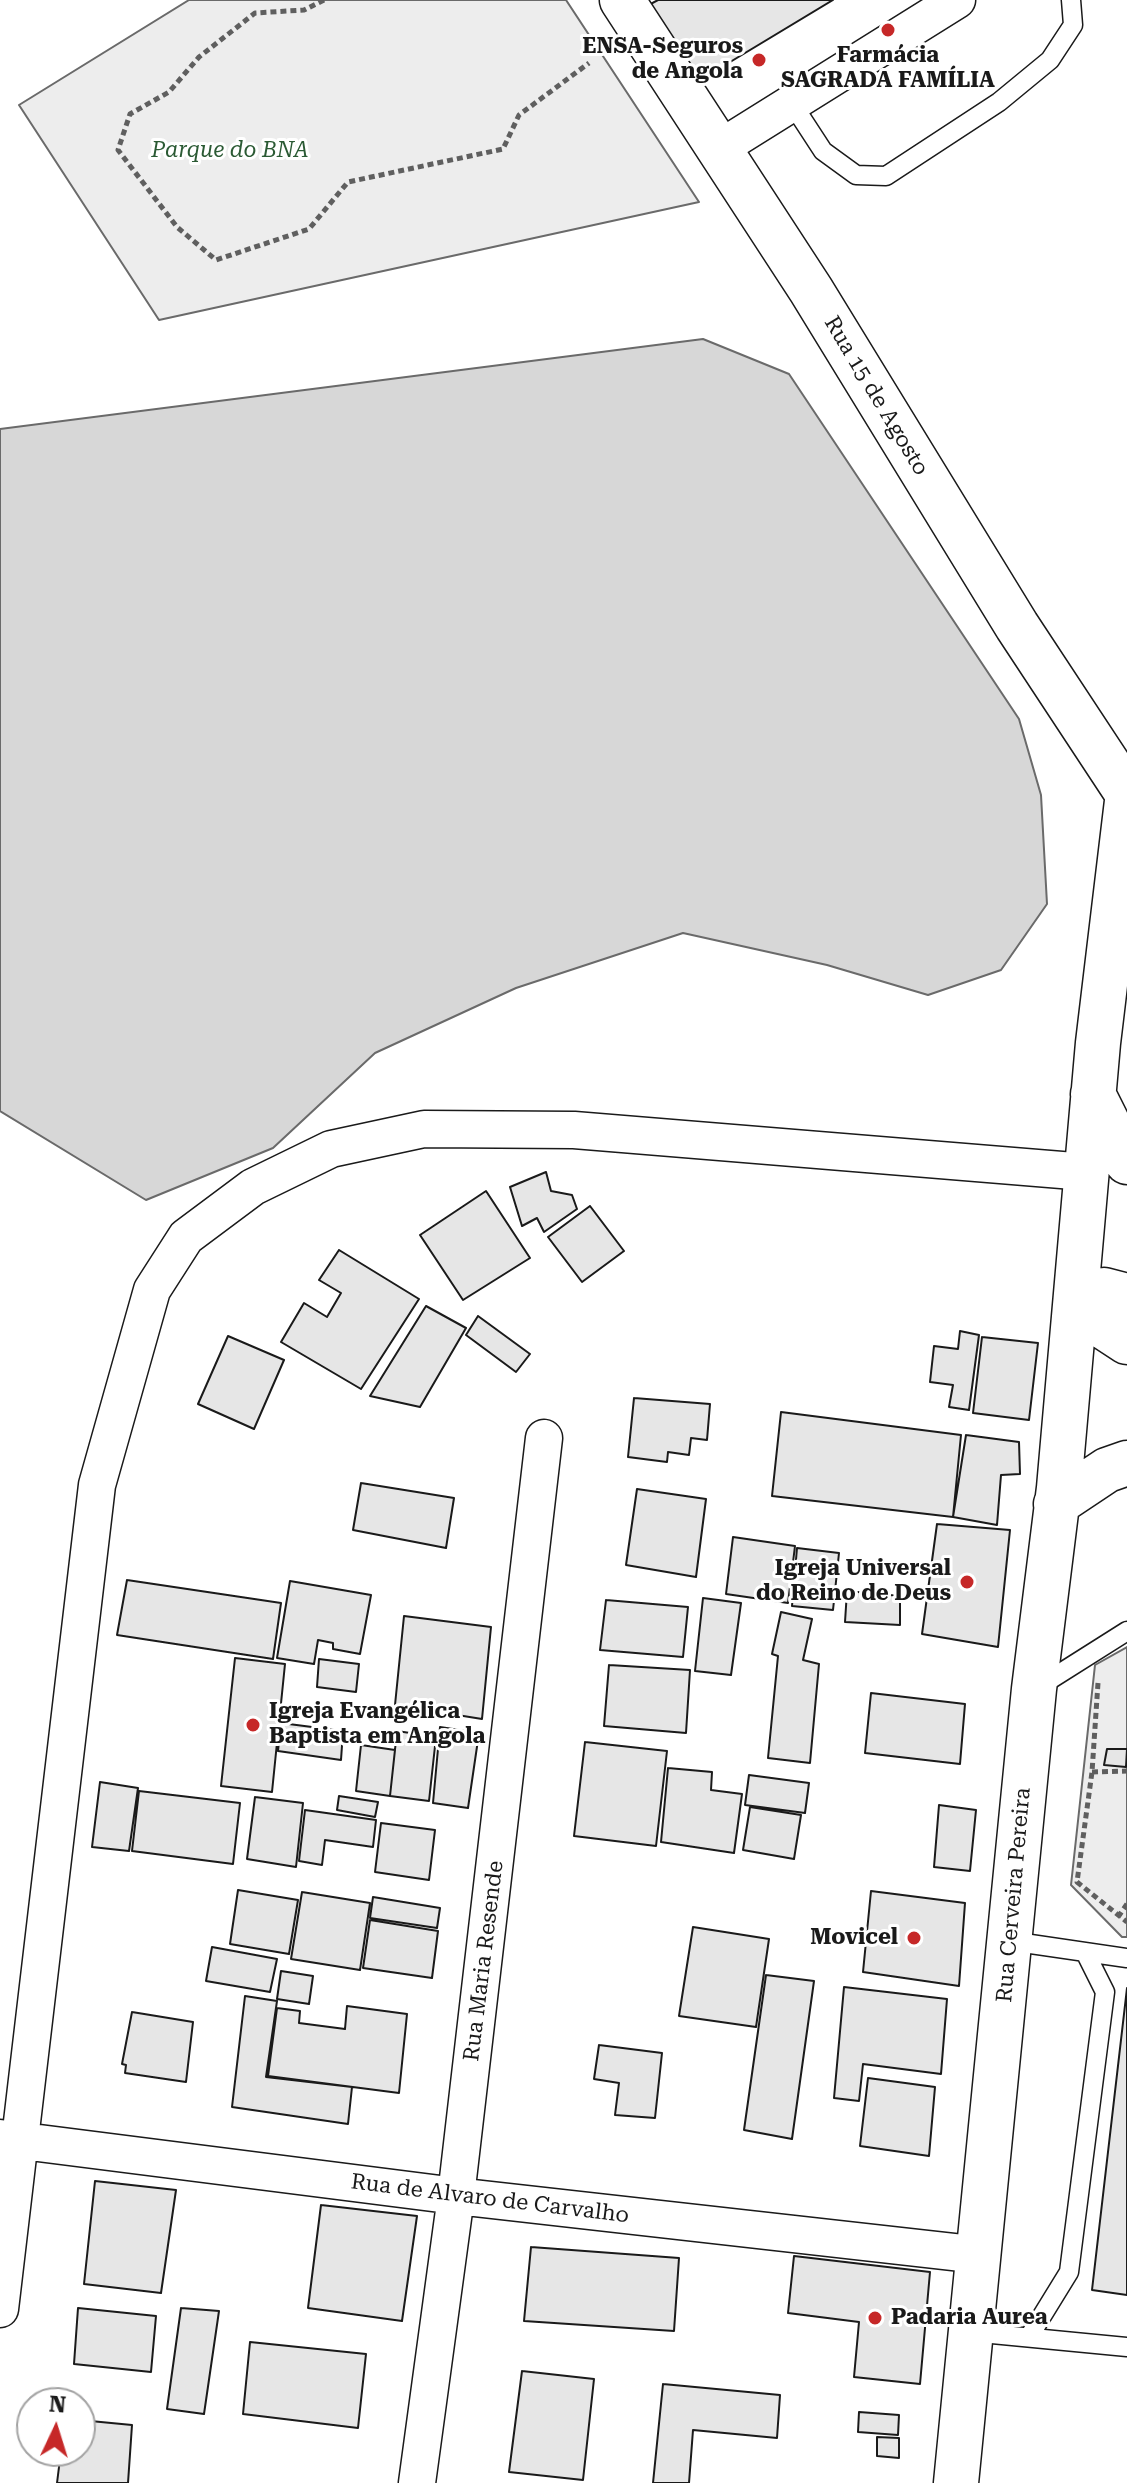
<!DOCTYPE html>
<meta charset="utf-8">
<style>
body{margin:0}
#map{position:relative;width:1127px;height:2483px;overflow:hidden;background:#fff;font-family:"Roboto Serif",serif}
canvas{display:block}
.north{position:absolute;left:16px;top:2387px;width:80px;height:80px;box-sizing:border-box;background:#fff;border:2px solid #a3a3a3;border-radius:50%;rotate:4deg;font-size:22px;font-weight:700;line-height:32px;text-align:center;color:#1a1a1a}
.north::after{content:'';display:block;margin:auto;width:28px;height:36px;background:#c62828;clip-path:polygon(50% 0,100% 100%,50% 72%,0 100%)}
</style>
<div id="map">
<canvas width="1127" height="2483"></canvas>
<div class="north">N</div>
</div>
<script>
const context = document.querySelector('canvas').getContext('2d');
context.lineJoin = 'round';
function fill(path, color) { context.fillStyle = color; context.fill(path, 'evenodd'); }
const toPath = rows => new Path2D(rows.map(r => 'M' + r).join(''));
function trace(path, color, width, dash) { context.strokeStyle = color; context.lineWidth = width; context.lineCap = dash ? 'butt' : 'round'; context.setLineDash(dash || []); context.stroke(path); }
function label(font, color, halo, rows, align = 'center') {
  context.font = font + ' "Roboto Serif",serif'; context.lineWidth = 6; context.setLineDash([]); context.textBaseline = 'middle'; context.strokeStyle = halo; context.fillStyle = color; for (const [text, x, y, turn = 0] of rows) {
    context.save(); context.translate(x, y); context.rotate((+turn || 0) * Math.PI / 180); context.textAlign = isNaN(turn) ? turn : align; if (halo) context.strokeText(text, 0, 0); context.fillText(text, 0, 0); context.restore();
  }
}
const green = toPath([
 [189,0,566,0,699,202,159,320,19,105,189,0],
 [1127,1647,1127,1937,1122,1937,1071,1885,1095,1665,1127,1647]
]);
fill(green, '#ededed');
trace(green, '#6a6a6a', 2);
const water = toPath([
 [703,339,789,374,1019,719,1041,795,1047,904,1001,970,928,995,827,965,683,933,516,988,375,1053,273,1148,146,1200,0,1111,0,429,703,339]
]);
fill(water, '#d7d7d7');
trace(water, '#6a6a6a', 2);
const building = toPath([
 [658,0,833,0,692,85,643,8,658,0],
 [546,1172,551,1191,572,1195,577,1209,544,1232,537,1218,522,1226,510,1187,546,1172],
 [486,1191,530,1258,463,1300,420,1235,486,1191],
 [590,1206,624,1251,582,1282,548,1237,590,1206],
 [339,1250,419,1299,361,1389,281,1342,304,1303,327,1317,341,1293,319,1280,339,1250],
 [426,1306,466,1328,420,1407,370,1396,426,1306],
 [478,1316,530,1354,516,1372,466,1335,478,1316],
 [960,1331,979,1335,969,1410,949,1407,953,1385,930,1382,934,1346,958,1349,960,1331],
 [228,1336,284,1360,254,1429,198,1404,228,1336],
 [982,1337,1038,1343,1029,1420,973,1413,982,1337],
 [634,1398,710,1404,707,1440,691,1438,689,1455,668,1452,667,1462,628,1457,634,1398],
 [781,1412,961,1435,953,1517,772,1496,781,1412],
 [966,1435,1019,1442,1020,1474,1001,1475,997,1525,953,1517,966,1435],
 [361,1483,454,1498,446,1548,353,1530,361,1483],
 [637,1489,706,1499,696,1577,626,1565,637,1489],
 [937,1524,1010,1530,998,1647,922,1634,937,1524],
 [733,1537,795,1546,788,1603,726,1594,733,1537],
 [797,1548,839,1553,833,1610,792,1606,797,1548],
 [127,1580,281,1603,273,1659,117,1635,127,1580],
 [290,1581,371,1595,360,1654,333,1649,333,1643,318,1640,314,1664,277,1658,290,1581],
 [847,1591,900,1596,900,1625,845,1622,847,1591],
 [703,1598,741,1603,731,1675,695,1671,703,1598],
 [606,1600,688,1607,683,1657,600,1650,606,1600],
 [781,1612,812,1619,803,1660,819,1664,810,1763,768,1758,778,1656,772,1654,781,1612],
 [404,1616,491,1627,482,1719,395,1705,404,1616],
 [235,1658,285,1664,272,1792,221,1786,235,1658],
 [319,1659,359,1664,356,1692,317,1687,319,1659],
 [609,1665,690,1670,686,1733,604,1726,609,1665],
 [871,1693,965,1704,960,1764,865,1753,871,1693],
 [281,1723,343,1731,341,1760,278,1751,281,1723],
 [440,1727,479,1733,468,1808,433,1803,440,1727],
 [397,1731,436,1737,429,1801,390,1796,397,1731],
 [585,1742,667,1751,656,1846,574,1836,585,1742],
 [361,1745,395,1750,390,1796,356,1791,361,1745],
 [1107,1749,1127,1749,1126,1767,1104,1765,1107,1749],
 [668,1768,712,1772,711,1790,742,1794,734,1853,661,1842,668,1768],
 [749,1775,809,1783,805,1813,745,1805,749,1775],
 [100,1782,138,1788,129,1851,92,1847,100,1782],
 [139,1791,240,1803,233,1864,132,1851,139,1791],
 [339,1796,378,1802,375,1817,337,1810,339,1796],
 [255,1797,303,1803,296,1867,247,1859,255,1797],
 [939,1805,976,1810,970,1871,934,1867,939,1805],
 [750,1807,801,1815,794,1859,743,1850,750,1807],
 [305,1810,376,1820,373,1847,325,1840,322,1865,299,1861,305,1810],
 [381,1823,435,1830,429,1880,375,1872,381,1823],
 [238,1890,298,1900,289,1954,230,1944,238,1890],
 [871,1891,965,1903,959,1986,863,1972,871,1891],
 [302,1892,370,1903,360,1970,291,1959,302,1892],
 [373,1897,440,1908,437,1928,370,1918,373,1897],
 [370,1920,438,1931,432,1978,363,1968,370,1920],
 [693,1927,769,1939,756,2027,679,2016,693,1927],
 [212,1947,277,1959,270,1992,206,1981,212,1947],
 [281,1971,313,1976,309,2004,277,1999,281,1971],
 [766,1975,814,1981,792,2139,744,2130,766,1975],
 [844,1987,947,1999,941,2074,863,2064,859,2101,834,2098,844,1987],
 [1127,1988,1127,2295,1092,2290,1127,1988],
 [245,1996,277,2001,266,2077,352,2087,348,2124,232,2107,245,1996],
 [347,2006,407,2014,399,2093,268,2076,277,2008,300,2011,299,2023,345,2029,347,2006],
 [132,2012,193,2022,186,2082,125,2073,126,2065,122,2064,132,2012],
 [599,2045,662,2053,655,2118,615,2115,619,2083,594,2079,599,2045],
 [868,2078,935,2087,929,2156,860,2146,868,2078],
 [95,2181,176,2190,161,2293,84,2284,95,2181],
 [321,2205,417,2216,402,2321,308,2308,321,2205],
 [531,2247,679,2258,674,2331,524,2321,531,2247],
 [794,2256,930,2272,920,2384,854,2377,859,2322,788,2313,794,2256],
 [78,2308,156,2316,151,2372,74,2364,78,2308],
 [181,2308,219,2311,204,2414,167,2409,181,2308],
 [250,2342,366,2354,358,2428,243,2414,250,2342],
 [522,2371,594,2379,583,2480,509,2472,522,2371],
 [663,2384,780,2395,777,2438,693,2430,689,2483,653,2483,663,2384],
 [859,2412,899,2415,898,2435,858,2432,859,2412],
 [80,2420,132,2425,128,2483,57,2483,61,2451,80,2451,80,2420],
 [877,2437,899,2438,899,2458,877,2456,877,2437]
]);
fill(building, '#e6e6e6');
trace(building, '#1a1a1a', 2);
const lane = toPath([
 [793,105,823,151,856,175,886,176,999,102,1050,60,1073,25,1071,0],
 [1040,1686,1127,1631],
 [1010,1941,1127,1958],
 [971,2332,1127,2347],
 [1029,2337,1069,2272,1105,1992,1085,1952]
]);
const street = toPath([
 [720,148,957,0],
 [0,2138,456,2196,980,2255],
 [0,2309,97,1485,152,1290,186,1237,253,1187,331,1149,424,1129,574,1130,1086,1172],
 [417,2483,456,2196,544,1438]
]);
const secondary = toPath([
 [622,0,811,290,1017,626,1127,793],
 [1093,1094,1127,1162],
 [1077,1296,1104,1290,1127,1296],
 [1075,1308,1127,1342],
 [1056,1504,1107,1470,1127,1463],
 [956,2483,1034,1689,1059,1488,1098,1043,1127,801]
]);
trace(lane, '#1a1a1a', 21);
trace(street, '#1a1a1a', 39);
trace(secondary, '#1a1a1a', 47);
trace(toPath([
 [324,0,304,10,255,13,199,57,169,92,130,114,118,150,177,227,216,260,309,229,348,182,503,149,519,115,589,63],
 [1098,1683,1092,1772,1077,1882,1127,1922],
 [1092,1772,1127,1771],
 [1118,1917,1127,1904]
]), '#5f5f5f', 5, [6, 4]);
trace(lane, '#fff', 18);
trace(street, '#fff', 36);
trace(secondary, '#fff', 44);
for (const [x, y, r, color] of [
 [888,30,8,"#c62828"],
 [759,60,8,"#c62828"],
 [967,1582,8,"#c62828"],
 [253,1725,8,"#c62828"],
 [914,1938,8,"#c62828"],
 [875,2318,8,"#c62828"]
]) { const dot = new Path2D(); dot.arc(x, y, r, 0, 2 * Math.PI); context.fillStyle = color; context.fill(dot); trace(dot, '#fff', 3); }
label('bold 22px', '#1a1a1a', '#fff', [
 ["ENSA-Seguros",743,47],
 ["de Angola",743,72],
 ["Farmácia",888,56,"center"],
 ["SAGRADA FAMÍLIA",888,81,"center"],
 ["Igreja Universal",951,1569],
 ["do Reino de Deus",951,1594],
 ["Igreja Evangélica",269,1712,"left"],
 ["Baptista em Angola",269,1737,"left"],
 ["Movicel",898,1938],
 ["Padaria Aurea",891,2318,"left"]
], 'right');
label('italic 22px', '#2b5a34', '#fff', [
 ["Parque do BNA",230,151]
]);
label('22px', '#1a1a1a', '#fff', [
 ["Rua 15 de Agosto",876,396,59],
 ["Rua Cerveira Pereira",1014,1895,-85],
 ["Rua Maria Resende",484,1961,-83],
 ["Rua de Alvaro de Carvalho",490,2199,7]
]);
</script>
